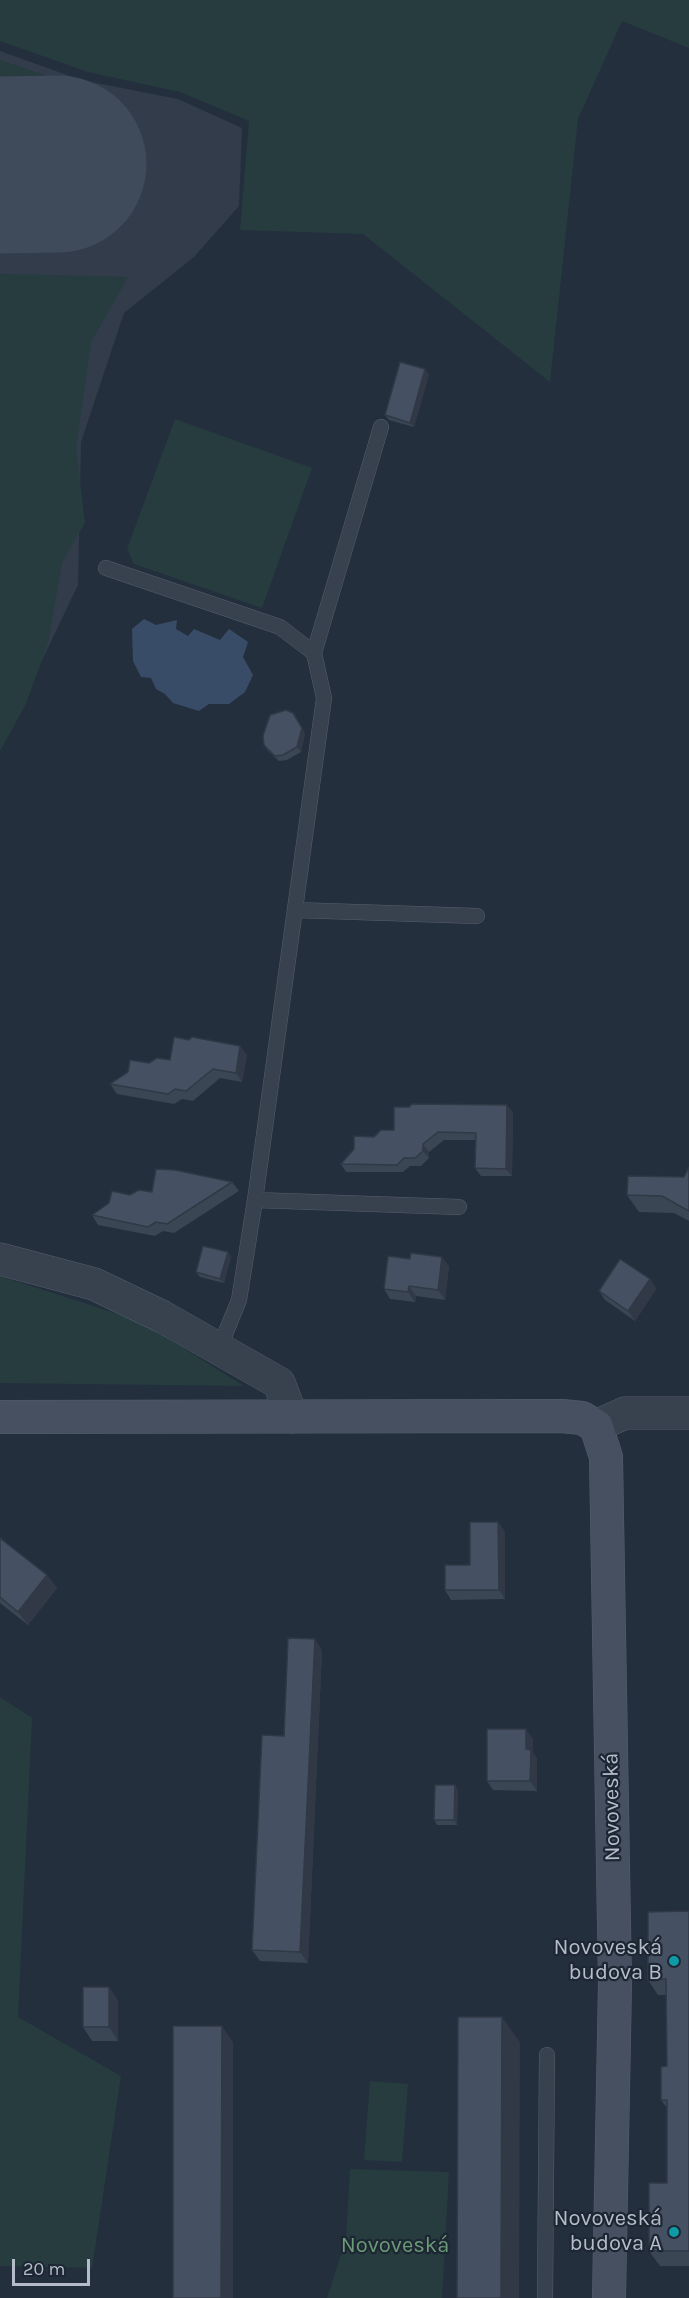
<!DOCTYPE html>
<meta charset="utf-8">
<style>
body{margin:0}
#map{position:relative;width:689px;height:2298px;overflow:hidden;background:#242f3e;font-family:Karla,sans-serif}
canvas{display:block}
.scale{position:absolute;left:12px;top:2259px;width:78px;height:27px;box-sizing:border-box;border:3px solid #b4bcc9;border-top:0;padding-left:8px;font-size:18px;line-height:21px;white-space:nowrap;color:#b4bcc9;-webkit-text-stroke:4px #1d2633;paint-order:stroke}
</style>
<div id="map">
<canvas width="689" height="2298"></canvas>
<div class="scale">20 m</div>
</div>
<script>
const context = document.querySelector('canvas').getContext('2d');
context.lineJoin = 'round';
function fill(path, color) { context.fillStyle = color; context.fill(path, 'evenodd'); }
const toPath = rows => new Path2D(rows.map(r => 'M' + r).join(''));
function trace(path, color, width, dash) { context.strokeStyle = color; context.lineWidth = width; context.lineCap = dash ? 'butt' : 'round'; context.setLineDash(dash || []); context.stroke(path); }
function label(font, color, halo, rows, align = 'center') {
  context.font = font + ' Karla,sans-serif'; context.lineWidth = 4.5; context.setLineDash([]); context.textBaseline = 'middle'; context.strokeStyle = halo; context.fillStyle = color; for (const [text, x, y, turn = 0] of rows) {
    context.save(); context.translate(x, y); context.rotate((+turn || 0) * Math.PI / 180); context.textAlign = isNaN(turn) ? turn : align; if (halo) context.strokeText(text, 0, 0); context.fillText(text, 0, 0); context.restore();
  }
}
fill(toPath([
 [0,51,81,80,178,99,242,128,239,206,194,257,124,313,81,442,78,585,0,748]
]), '#323c4b');
fill(toPath([
 [0,0,689,0,689,48,622,21,578,119,550,382,363,234,240,230,249,121,180,92,88,72,0,41],
 [0,60,111,97,0,98],
 [0,274,128,277,91,342,76,448,85,523,62,562,48,643,26,704,0,751],
 [175,419,312,468,262,608,134,564,127,549],
 [0,1276,140,1321,244,1386,0,1383],
 [0,1697,32,1718,18,2017,121,2076,92,2268,0,2266],
 [370,2081,408,2084,402,2162,364,2160],
 [350,2169,449,2172,442,2298,327,2298,346,2239]
]), '#263c3f');
fill(toPath([
 [144,619,156,625,177,620,176,629,188,636,194,629,220,640,229,629,248,642,243,657,253,675,245,692,229,704,209,704,199,711,173,703,165,694,156,689,151,678,141,677,133,661,132,629]
]), '#394c67');
trace(toPath([
 [0,165,58,164]
]), '#3f4a5a', 177);
const lane = toPath([
 [106,568,280,627,314,653,324,698,255,1200,239,1300,219,1349],
 [314,653,381,427],
 [295,910,477,916],
 [255,1200,459,1207],
 [545,2298,547,2055]
]);
const street = toPath([
 [0,1259,94,1284,163,1317,279,1383,292,1417],
 [596,1426,625,1413,689,1413]
]);
const secondary = toPath([
 [0,1417,562,1416,582,1418,596,1426,606,1457,615,1983,609,2298]
]);
trace(lane, '#565f6c', 16);
trace(street, '#565f6c', 33);
trace(secondary, '#565f6c', 34);
trace(lane, '#38414e', 15);
trace(street, '#38414e', 32);
trace(secondary, '#465061', 33);
fill(toPath([
 [429,374,414,427,389,420,385,415],
 [305,733,301,752,287,760,279,761,267,750,264,745],
 [189,1040,240,1046,247,1055,242,1082,220,1078,193,1101,182,1099,174,1104,117,1094,110,1084,170,1060],
 [513,1112,512,1176,481,1176,475,1168,476,1140,444,1140,429,1152,429,1158,421,1166,410,1166,403,1172,346,1172,341,1164,374,1137,394,1130],
 [689,1167,689,1221,674,1213,639,1212,627,1195,684,1177],
 [232,1182,239,1191,174,1233,163,1231,155,1236,98,1225,92,1215,130,1195],
 [231,1257,224,1283,200,1277,196,1272],
 [410,1259,449,1266,445,1300,416,1296,415,1302,390,1299,384,1289],
 [650,1279,656,1289,635,1321,605,1300,599,1291],
 [498,1522,505,1532,505,1599,451,1600,445,1590,470,1565],
 [0,1538,47,1575,57,1588,28,1625,0,1603],
 [322,1650,308,1963,260,1961,252,1950,284,1736],
 [533,1739,533,1752,537,1759,537,1791,493,1790,487,1781],
 [458,1790,457,1825,437,1825,434,1820],
 [689,1911,689,2266,660,2266,649,2251,667,2183,667,2108,661,2100,667,2066,667,1995,658,1995,648,1980],
 [109,1987,118,2001,118,2041,92,2041,83,2027]
]), '#3b4654');
fill(toPath([
 [425,369,429,374,414,427,410,423],
 [293,713,305,733,301,752,297,747],
 [240,1046,247,1055,242,1082,236,1073],
 [507,1105,513,1112,512,1176,506,1169],
 [423,1144,429,1152,429,1158,423,1151],
 [228,1252,231,1257,224,1283,220,1279],
 [442,1257,449,1266,445,1300,438,1290],
 [650,1279,656,1289,635,1321,628,1311],
 [409,1286,416,1296,415,1302,408,1292],
 [498,1522,505,1532,505,1599,499,1590],
 [47,1575,57,1588,28,1625,18,1612],
 [315,1639,322,1650,308,1963,300,1952],
 [526,1729,533,1739,533,1752,537,1759,537,1791,530,1781,526,1749],
 [455,1785,458,1790,457,1825,454,1820],
 [109,1987,118,2001,118,2041,109,2027],
 [502,2017,520,2042,519,2298,501,2298],
 [222,2026,233,2042,233,2298,221,2298]
]), '#303945');
const building = toPath([
 [400,362,425,369,410,423,385,415,400,362],
 [286,710,293,713,302,728,297,747,283,755,275,756,264,745,263,736,270,715,286,710],
 [174,1037,189,1040,192,1037,240,1046,236,1073,213,1069,186,1091,175,1089,168,1094,110,1084,128,1072,130,1060,149,1063,157,1058,170,1060,174,1037],
 [412,1104,507,1105,506,1169,475,1168,476,1133,438,1132,423,1144,423,1151,415,1158,404,1158,397,1165,341,1164,354,1149,354,1136,374,1137,381,1130,394,1130,394,1107,409,1107,412,1104],
 [689,1167,689,1211,662,1196,627,1195,628,1176,684,1177,689,1167],
 [156,1169,175,1170,232,1182,167,1224,156,1222,148,1227,92,1215,109,1203,112,1191,130,1195,139,1190,152,1192,156,1169],
 [203,1246,228,1252,220,1279,196,1272,203,1246],
 [411,1253,442,1257,438,1290,409,1286,408,1292,384,1289,388,1256,410,1259,411,1253],
 [620,1259,650,1279,628,1311,599,1291,620,1259],
 [470,1522,498,1522,499,1590,445,1590,445,1565,470,1565,470,1522],
 [0,1538,47,1575,18,1612,0,1597,0,1538],
 [288,1638,315,1639,300,1952,252,1950,262,1735,284,1736,288,1638],
 [487,1729,526,1729,526,1749,531,1750,530,1781,487,1781,487,1729],
 [435,1785,455,1785,454,1820,434,1820,435,1785],
 [689,1911,689,2251,649,2251,649,2183,667,2183,667,2100,661,2100,661,2067,667,2066,666,1979,648,1980,648,1912,689,1911],
 [83,1987,109,1987,109,2027,83,2027,83,1987],
 [458,2017,502,2017,501,2298,457,2298,458,2017],
 [173,2026,222,2026,221,2298,173,2298,173,2026]
]);
fill(building, '#455162');
trace(building, '#303945', 1.5);
for (const [x, y, r, color] of [
 [674,1961,6,"#0f9aa8"],
 [674,2232,6,"#0f9aa8"]
]) { const dot = new Path2D(); dot.arc(x, y, r, 0, 2 * Math.PI); context.fillStyle = color; context.fill(dot); trace(dot, '#1d2633', 2); }
label('22px', '#b4bcc9', '#1d2633', [
 ["Novoveská",612,1807,-91]
]);
label('22px', '#b4bcc9', '#1d2633', [
 ["Novoveská",662,1948],
 ["budova B",662,1973],
 ["Novoveská",662,2219],
 ["budova A",662,2244]
], 'right');
label('22px', '#6b9a76', '#1d2633', [
 ["Novoveská",395,2246]
]);
</script>
